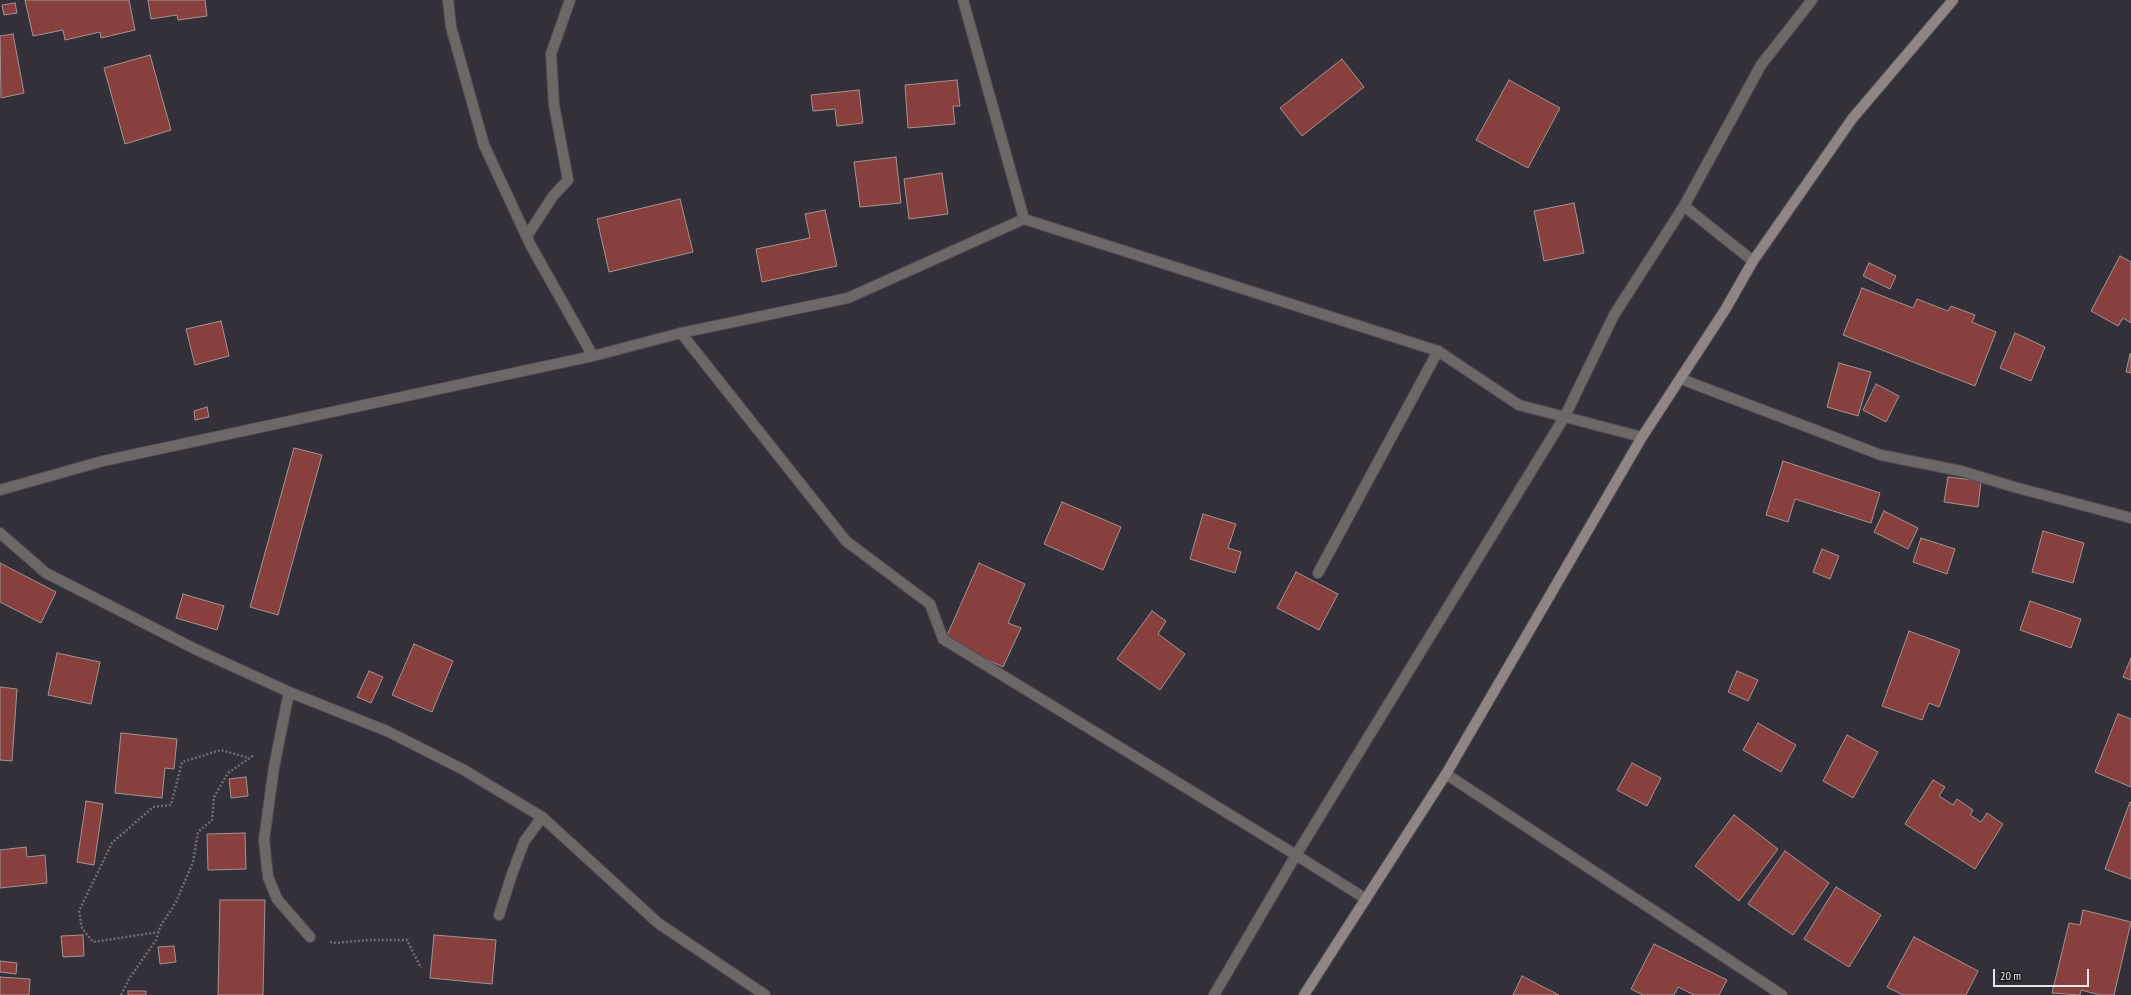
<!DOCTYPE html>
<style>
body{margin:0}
#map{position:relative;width:2131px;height:995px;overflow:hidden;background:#343039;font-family:"PT Sans Narrow",sans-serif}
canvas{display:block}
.scale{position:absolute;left:1993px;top:969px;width:96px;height:18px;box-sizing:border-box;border:2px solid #e8e6eb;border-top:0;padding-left:5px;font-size:12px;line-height:14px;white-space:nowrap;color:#e8e6eb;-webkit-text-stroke:3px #1b191d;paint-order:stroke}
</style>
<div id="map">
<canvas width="2131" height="995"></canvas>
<div class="scale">20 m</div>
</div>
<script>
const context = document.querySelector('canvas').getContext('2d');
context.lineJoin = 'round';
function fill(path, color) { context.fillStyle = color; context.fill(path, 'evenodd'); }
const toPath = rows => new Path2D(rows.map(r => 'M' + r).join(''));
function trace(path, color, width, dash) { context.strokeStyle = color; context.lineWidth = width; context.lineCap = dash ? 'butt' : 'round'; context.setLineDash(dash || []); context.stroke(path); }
const building = toPath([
 [25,0,129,0,135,30,101,38,100,32,65,40,63,30,33,36,25,0],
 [148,0,205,0,207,16,178,20,177,15,151,19,148,0],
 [15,3,17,13,4,15,2,5,15,3],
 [13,34,24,93,1,98,0,36,13,34],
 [150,55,171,130,125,144,104,68,150,55],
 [1342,59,1364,87,1302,136,1280,108,1342,59],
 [957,80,960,106,953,106,955,124,908,128,905,85,957,80],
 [1509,80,1560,108,1528,168,1476,140,1509,80],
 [859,90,863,123,837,126,835,109,813,111,811,95,859,90],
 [896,157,901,203,860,207,854,162,896,157],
 [942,173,948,214,909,219,904,179,942,173],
 [680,199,693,252,609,272,597,219,680,199],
 [1574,203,1584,253,1544,261,1534,211,1574,203],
 [825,210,837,266,762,282,756,249,810,238,805,214,825,210],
 [2120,256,2131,262,2131,323,2123,318,2118,326,2091,311,2120,256],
 [1869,263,1896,276,1890,289,1863,276,1869,263],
 [1862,288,1913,308,1917,299,1948,311,1951,306,1975,315,1972,322,1996,332,1975,386,1843,335,1862,288],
 [221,321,229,356,195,365,186,329,221,321],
 [2015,333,2045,347,2031,381,2000,368,2015,333],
 [2130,354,2131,354,2131,373,2126,372,2130,354],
 [1839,363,1871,372,1858,416,1827,407,1839,363],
 [1876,384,1899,396,1886,422,1863,410,1876,384],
 [207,407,209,417,195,420,194,411,207,407],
 [294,448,322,455,278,615,250,607,294,448],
 [1783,461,1880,493,1871,523,1795,499,1788,522,1766,515,1783,461],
 [1948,477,1981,481,1978,507,1944,502,1948,477],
 [1062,502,1121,527,1103,570,1044,544,1062,502],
 [1884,511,1918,528,1908,549,1874,532,1884,511],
 [1203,514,1236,524,1228,548,1241,552,1235,573,1190,559,1203,514],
 [2043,531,2084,543,2073,583,2032,572,2043,531],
 [1921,538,1955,549,1947,574,1913,562,1921,538],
 [1822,549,1839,556,1830,579,1813,572,1822,549],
 [0,563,56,592,41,623,0,602,0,563],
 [979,563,1025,584,1008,623,1021,628,1003,667,945,640,979,563],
 [1296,572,1338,594,1319,630,1277,608,1296,572],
 [183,594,224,606,217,630,176,618,183,594],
 [2030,601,2081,619,2071,648,2020,630,2030,601],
 [1152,611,1166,621,1158,634,1185,654,1160,690,1117,659,1152,611],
 [1909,631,1960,650,1939,707,1929,703,1922,720,1882,706,1909,631],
 [414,644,453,661,432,712,392,695,414,644],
 [57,653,100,662,91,704,48,695,57,653],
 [2131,658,2131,680,2123,677,2131,658],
 [369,671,383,677,371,703,357,697,369,671],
 [1737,671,1758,680,1748,701,1728,692,1737,671],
 [0,687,17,689,12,761,0,760,0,687],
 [2118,714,2131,719,2131,787,2095,772,2118,714],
 [1758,723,1796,745,1781,772,1743,750,1758,723],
 [121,733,177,739,174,769,165,768,162,798,115,793,121,733],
 [1847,735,1878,752,1853,798,1823,781,1847,735],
 [1632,763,1661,778,1647,806,1617,790,1632,763],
 [246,777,248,796,231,798,229,779,246,777],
 [1933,780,1945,787,1939,796,1953,805,1957,799,1973,810,1970,815,1981,822,1987,813,2003,824,1975,869,1905,824,1933,780],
 [86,801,103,804,94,865,77,862,86,801],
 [2130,802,2131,803,2131,879,2105,869,2130,802],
 [1734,815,1778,849,1739,901,1695,866,1734,815],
 [245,833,246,869,208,870,207,834,245,833],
 [26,847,27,857,45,855,47,883,0,888,0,850,26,847],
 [1785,851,1829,883,1793,935,1748,904,1785,851],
 [1836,887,1881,915,1849,967,1804,939,1836,887],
 [220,900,265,900,263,995,218,995,220,900],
 [2083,910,2131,922,2114,995,2100,995,2081,990,2080,995,2052,993,2069,923,2080,925,2083,910],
 [83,935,84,956,63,957,61,936,83,935],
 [434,935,496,940,492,984,430,978,434,935],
 [1914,937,1978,971,1966,995,1903,995,1887,987,1914,937],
 [1654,944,1727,980,1719,995,1694,995,1678,987,1674,995,1643,995,1631,989,1654,944],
 [174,946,176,962,160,964,158,947,174,946],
 [0,961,17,963,16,974,0,972,0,961],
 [1522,976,1559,995,1513,995,1522,976],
 [0,977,30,979,29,995,0,995,0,977],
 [128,991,146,991,146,995,128,995,128,991]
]);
fill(building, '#87403e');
trace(building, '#a29493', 1);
const service = toPath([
 [681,333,846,541,930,604,943,639,1296,855],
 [1318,573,1438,351]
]);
const minor = toPath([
 [448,0,451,27,484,145,531,246,593,356],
 [963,0,1024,219,1438,351,1519,405,1642,437],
 [1684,206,1753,261],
 [527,236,553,196,568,180,554,105,551,54,570,0],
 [1681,379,1881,455,1961,471,2014,487,2131,518],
 [0,490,103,461,593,356,681,333,848,298,1024,219],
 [0,533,46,573,195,649,289,692,387,731,464,770,542,817,658,923,765,995],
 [289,692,274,767,264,840,268,877,277,899,310,937],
 [1446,774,1782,995],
 [1296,855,1366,899],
 [499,915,512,874,524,842,542,817],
 [1214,995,1296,855,1565,416,1614,315,1684,206,1761,65,1812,0]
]);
const secondary = toPath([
 [1304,995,1446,774,1642,437,1725,310,1753,261,1852,119,1953,0]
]);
trace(service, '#514d55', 12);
trace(minor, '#514d55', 12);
trace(secondary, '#514d55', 12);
trace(toPath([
 [159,932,93,942,82,928,79,911,112,843,153,807,171,805,182,762,221,750,249,758],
 [330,942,336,943,369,940,407,940,421,968],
 [121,995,129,979,156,940,160,927,176,902,193,862,198,832,212,820,214,797,228,773,254,755]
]), '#6f6b73', 2.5, [2, 2]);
trace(service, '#6d6767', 10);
trace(minor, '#6d6767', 10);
trace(secondary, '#8e8584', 10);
</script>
